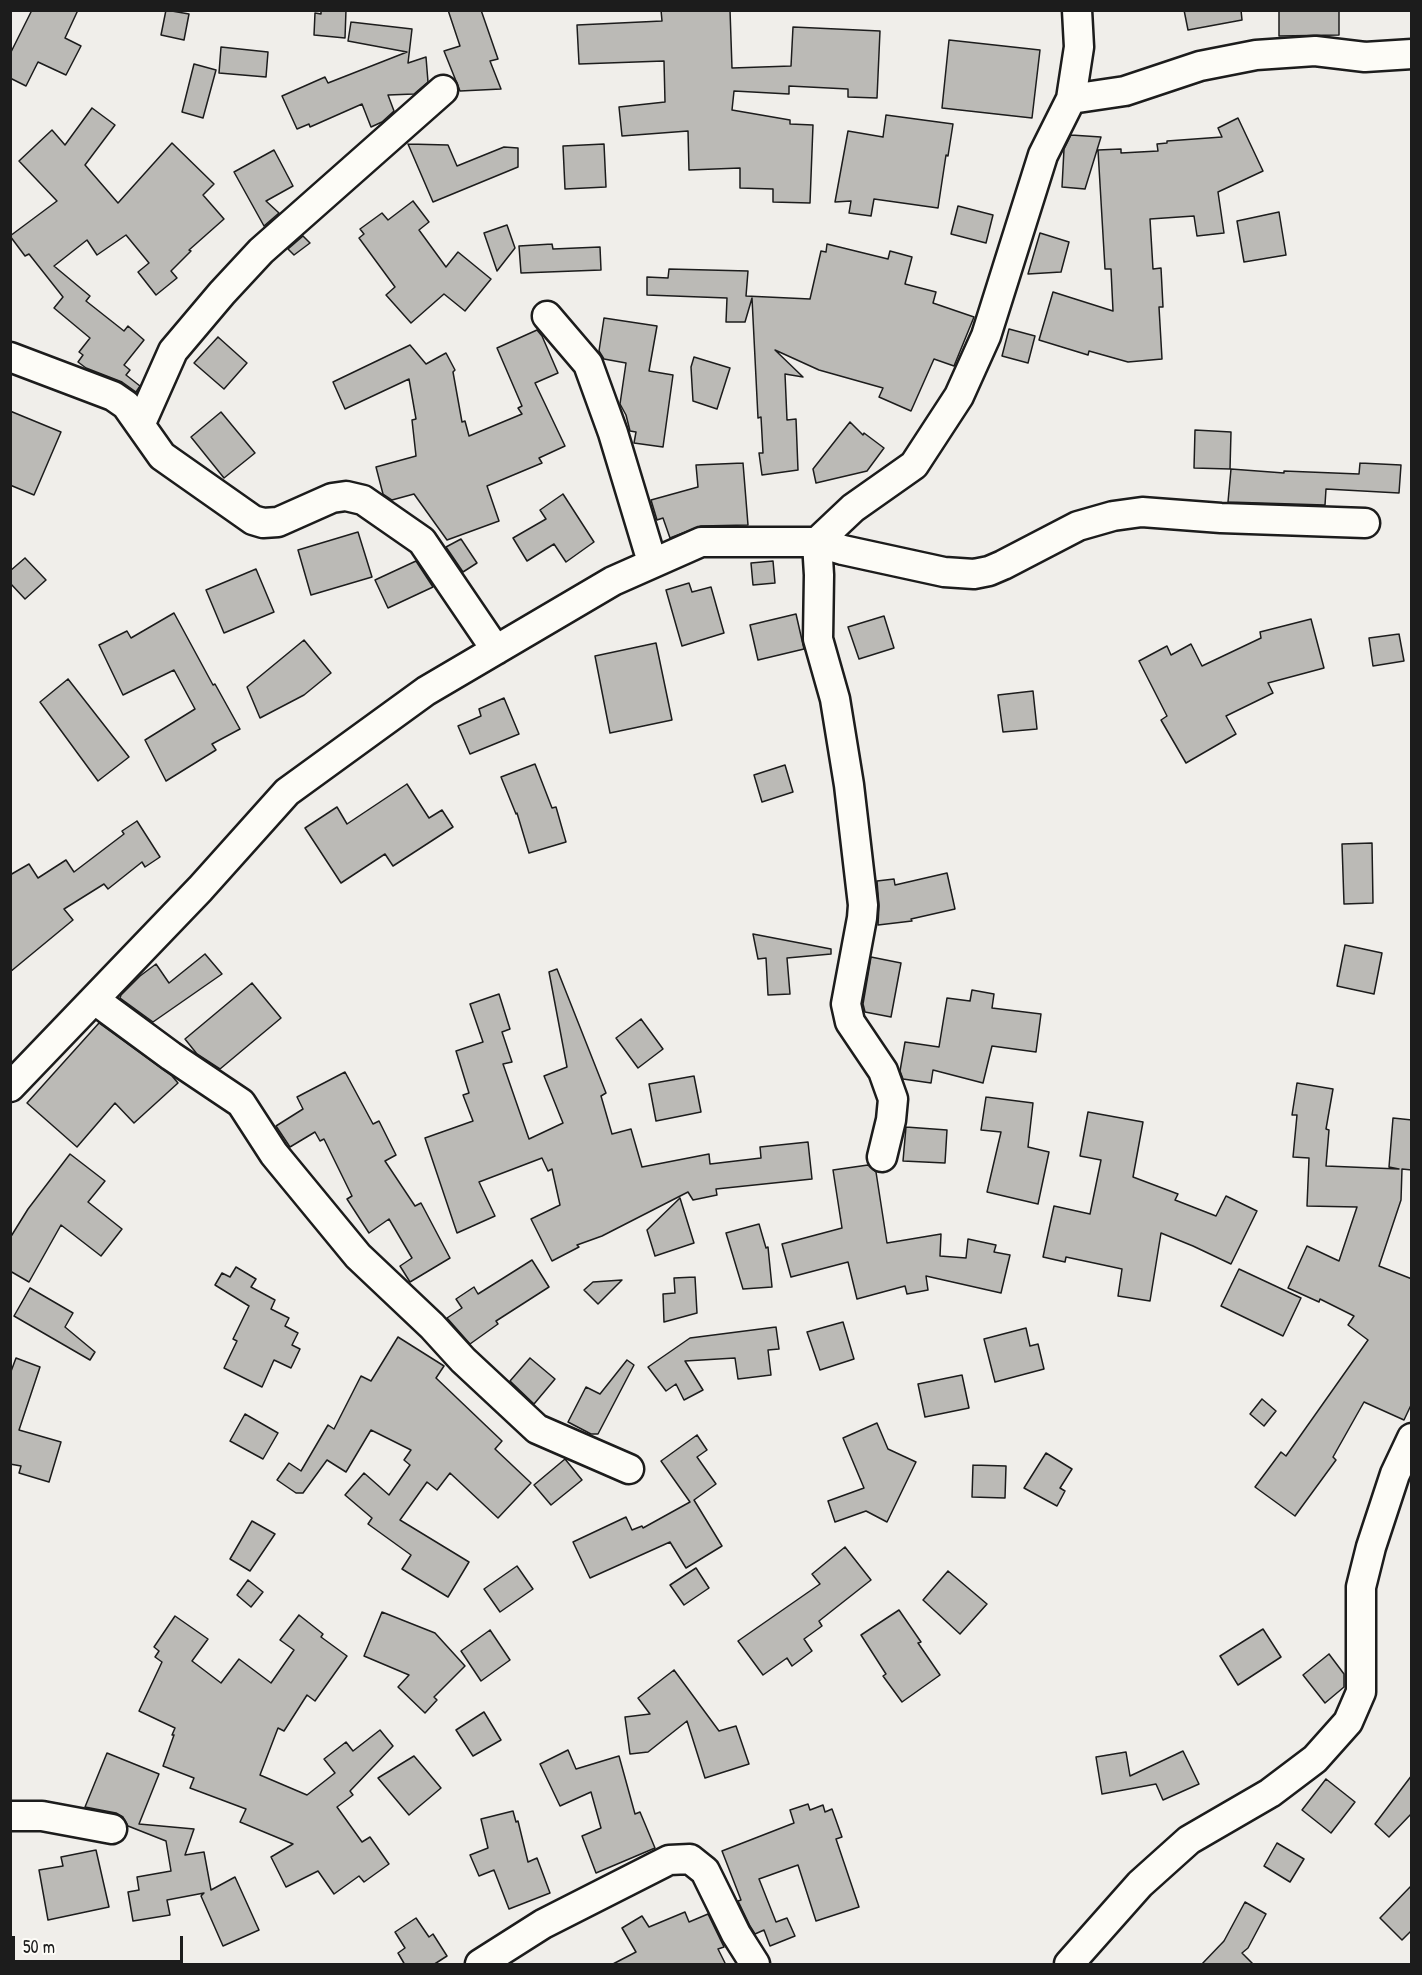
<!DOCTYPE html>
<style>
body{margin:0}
#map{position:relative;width:1422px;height:1975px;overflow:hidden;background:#f0eeea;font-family:"Patrick Hand",sans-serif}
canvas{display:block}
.frame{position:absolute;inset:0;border:12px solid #1c1c1c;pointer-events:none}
.scale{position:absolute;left:12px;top:1936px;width:171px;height:27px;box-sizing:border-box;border:3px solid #1c1c1c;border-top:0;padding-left:8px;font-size:18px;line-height:21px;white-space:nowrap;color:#1c1c1c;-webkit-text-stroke:4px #fdfcf7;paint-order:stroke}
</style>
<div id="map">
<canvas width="1422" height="1975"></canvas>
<div class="frame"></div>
<div class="scale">50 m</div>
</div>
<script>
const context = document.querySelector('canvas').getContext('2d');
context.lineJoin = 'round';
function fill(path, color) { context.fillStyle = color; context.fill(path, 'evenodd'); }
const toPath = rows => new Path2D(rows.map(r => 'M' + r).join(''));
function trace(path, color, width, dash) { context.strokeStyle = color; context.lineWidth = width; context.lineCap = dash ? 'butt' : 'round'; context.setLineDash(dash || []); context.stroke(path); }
const building = toPath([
 [32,10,78,10,65,38,81,46,66,75,38,62,26,86,10,78,10,54,32,10],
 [166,10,189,14,184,40,161,35,166,10],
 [321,10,346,10,345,38,314,35,315,13,321,14,321,10],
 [448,10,481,10,498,59,490,61,501,89,460,91,444,51,460,46,448,10],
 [661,10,730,10,732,68,791,66,793,27,880,31,877,98,848,97,848,89,789,86,789,94,734,91,732,110,790,120,790,124,813,125,810,203,773,202,773,189,740,188,740,168,689,170,688,131,622,136,619,107,665,102,664,61,579,64,577,25,662,21,661,10],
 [1184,10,1241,10,1242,20,1188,30,1184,10],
 [1279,10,1339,10,1339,35,1279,36,1279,10],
 [351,22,412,29,408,63,426,57,428,82,414,94,388,95,394,111,382,122,371,127,362,104,310,127,309,124,297,129,282,96,325,77,328,83,407,52,348,41,351,22],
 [949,40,1040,50,1032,118,942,108,949,40],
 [221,47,268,52,266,77,219,73,221,47],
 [194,64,216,70,203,118,182,112,194,64],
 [92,108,115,125,85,165,118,203,172,143,214,184,203,195,224,219,189,250,191,251,171,271,177,278,156,295,138,272,149,263,126,235,97,255,87,240,54,266,90,296,86,301,124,331,128,326,144,340,124,365,130,370,126,375,140,386,136,392,122,382,86,368,78,362,83,355,79,352,90,338,54,308,63,297,29,254,25,256,10,236,57,201,19,161,52,130,65,145,92,108],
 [886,115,953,124,948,156,946,155,938,208,874,199,871,216,849,213,851,201,835,202,848,131,883,137,886,115],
 [1238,118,1263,171,1218,192,1224,233,1197,236,1194,216,1150,219,1153,269,1161,268,1163,307,1159,307,1162,359,1128,362,1089,351,1088,355,1039,340,1053,292,1113,311,1111,269,1105,269,1098,150,1121,149,1121,153,1158,151,1157,144,1167,143,1167,141,1222,137,1218,128,1238,118],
 [1071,135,1101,137,1085,189,1062,187,1064,149,1071,135],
 [408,144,448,145,457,166,504,147,518,148,518,167,433,202,408,144],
 [604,144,606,187,565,189,563,146,604,144],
 [274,150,293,186,266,201,279,213,264,226,234,172,274,150],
 [413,201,429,222,419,230,446,267,458,252,491,279,465,311,444,294,411,323,386,295,395,287,359,238,364,234,360,229,382,213,388,220,413,201],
 [958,206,993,215,986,243,951,234,958,206],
 [1279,212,1286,255,1244,262,1237,221,1279,212],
 [507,225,515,248,497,271,484,233,507,225],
 [1040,233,1069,242,1061,272,1028,274,1040,233],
 [303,236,310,243,294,255,288,249,303,236],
 [552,244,553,249,600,247,601,270,521,273,519,246,552,244],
 [827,244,888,259,890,251,912,257,905,284,936,292,933,303,974,317,954,366,934,359,911,411,879,397,883,388,819,370,775,350,803,377,785,374,787,420,796,419,798,470,762,475,759,453,763,453,761,417,758,418,752,298,745,322,726,322,727,298,647,295,647,277,668,278,669,269,748,271,746,296,810,299,821,251,826,252,827,244],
 [604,318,657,326,649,371,673,375,663,447,634,443,636,432,630,431,626,415,620,404,626,363,604,359,599,351,604,318],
 [1009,329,1035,336,1028,363,1002,356,1009,329],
 [537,330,542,336,558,373,535,383,565,446,539,458,542,463,487,486,499,521,447,540,414,494,392,500,383,494,376,467,416,456,412,420,416,419,409,379,345,409,333,382,410,345,426,364,446,353,455,370,453,372,462,422,465,421,469,436,522,414,518,408,522,406,497,348,537,330],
 [218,337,247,363,224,389,194,363,218,337],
 [694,357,730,368,717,409,693,401,691,367,694,357],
 [10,411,61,432,34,495,10,485,10,411],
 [221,412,255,453,224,478,191,437,221,412],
 [850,422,863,435,864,433,884,448,867,471,816,483,813,469,850,422],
 [1195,430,1231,432,1230,469,1194,468,1195,430],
 [743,463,748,525,701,526,670,538,663,518,657,520,651,500,698,487,696,465,743,463],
 [1360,463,1401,465,1399,493,1326,489,1325,505,1228,502,1231,469,1284,473,1284,471,1359,474,1360,463],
 [563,494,594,542,566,562,554,544,527,561,513,538,546,519,540,510,563,494],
 [358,532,372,577,311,595,298,550,358,532],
 [461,539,477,563,463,572,446,547,461,539],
 [25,558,46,580,25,599,10,583,10,571,25,558],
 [416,561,433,587,388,608,375,580,416,561],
 [773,561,775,583,753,585,751,563,773,561],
 [256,569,274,612,224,633,206,590,256,569],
 [689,583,692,592,711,587,724,633,682,646,666,590,689,583],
 [174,613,213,685,215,684,240,729,212,744,216,750,166,781,145,740,195,709,174,670,123,695,99,645,127,631,131,638,174,613],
 [796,614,804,649,758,660,750,625,796,614],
 [884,616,894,648,859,659,848,627,884,616],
 [1311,619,1324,668,1268,683,1273,693,1226,716,1236,734,1186,763,1161,720,1167,716,1139,661,1167,646,1171,655,1191,644,1202,666,1261,638,1260,632,1311,619],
 [1399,634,1404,661,1373,666,1369,638,1399,634],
 [304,640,331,673,304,695,260,718,247,687,304,640],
 [656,643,672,720,610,733,595,656,656,643],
 [68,679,129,757,98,781,40,702,68,679],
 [1033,691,1037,729,1003,732,998,695,1033,691],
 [504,698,519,734,470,754,458,726,481,716,479,709,504,698],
 [535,764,552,808,556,807,566,842,529,853,517,813,516,814,501,777,535,764],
 [785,765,793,792,762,802,754,775,785,765],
 [407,784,429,818,442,810,453,827,393,866,385,854,341,883,305,828,337,807,347,824,407,784],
 [137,821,160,857,145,867,142,862,108,889,104,884,64,909,73,920,10,972,10,875,29,864,38,878,66,860,74,872,124,834,122,831,137,821],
 [1372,843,1373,903,1344,904,1342,844,1372,843],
 [947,873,955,909,911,919,912,921,878,925,879,906,877,881,894,879,895,885,947,873],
 [753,934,831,949,831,954,787,958,790,994,768,995,766,958,758,959,753,934],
 [1345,945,1382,953,1374,994,1337,986,1345,945],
 [205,954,222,974,153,1022,120,998,121,995,140,976,156,964,169,983,205,954],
 [871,957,901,963,891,1017,865,1012,863,1004,871,957],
 [557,969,606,1093,601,1096,612,1134,631,1129,642,1167,709,1154,710,1164,761,1158,760,1147,808,1142,812,1179,716,1189,717,1195,693,1200,688,1192,602,1236,577,1245,579,1247,552,1261,531,1219,560,1205,552,1169,548,1171,542,1158,479,1182,495,1216,457,1233,425,1138,473,1121,463,1095,469,1093,456,1051,483,1042,470,1004,499,994,510,1029,502,1032,512,1062,503,1064,529,1139,563,1123,544,1076,567,1067,549,972,557,969],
 [252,983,281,1018,220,1069,197,1054,185,1039,252,983],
 [972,990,994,994,992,1008,1041,1014,1036,1052,992,1046,983,1083,933,1070,931,1083,903,1079,900,1071,905,1042,939,1047,947,998,970,1001,972,990],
 [641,1019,663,1049,638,1068,616,1038,641,1019],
 [99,1023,172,1076,178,1083,134,1123,115,1103,77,1147,27,1103,99,1023],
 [345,1072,373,1124,379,1121,396,1155,385,1161,415,1206,421,1203,450,1258,410,1282,400,1266,412,1258,389,1219,369,1233,347,1199,352,1196,324,1139,320,1141,315,1132,290,1147,276,1126,303,1109,297,1097,345,1072],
 [694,1076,701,1112,656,1121,649,1084,694,1076],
 [1297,1083,1333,1089,1326,1129,1329,1130,1326,1166,1399,1169,1389,1167,1393,1118,1412,1120,1412,1170,1402,1169,1401,1200,1379,1266,1412,1279,1412,1403,1404,1420,1364,1402,1333,1457,1336,1460,1295,1516,1255,1487,1281,1452,1286,1456,1368,1340,1348,1325,1354,1316,1320,1299,1319,1302,1288,1288,1307,1246,1339,1261,1357,1207,1307,1206,1309,1158,1293,1157,1297,1115,1292,1115,1297,1083],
 [986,1097,1033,1103,1028,1147,1049,1152,1038,1204,987,1192,1001,1132,981,1130,986,1097],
 [1088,1112,1143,1122,1133,1177,1178,1194,1175,1200,1216,1216,1226,1196,1257,1211,1231,1264,1193,1246,1161,1233,1150,1301,1118,1296,1122,1269,1066,1257,1065,1262,1043,1257,1054,1206,1090,1214,1101,1160,1080,1156,1088,1112],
 [906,1127,947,1130,945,1163,903,1161,906,1127],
 [70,1154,105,1181,88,1202,122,1229,101,1256,61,1225,29,1282,10,1271,10,1238,28,1209,70,1154],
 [868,1165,876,1172,887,1243,941,1234,940,1256,966,1258,968,1239,996,1245,994,1252,1010,1255,1001,1293,926,1276,928,1290,907,1294,905,1286,857,1299,848,1262,791,1277,782,1244,842,1228,833,1170,868,1165],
 [680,1198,694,1243,655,1256,647,1230,680,1198],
 [759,1224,766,1248,768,1247,772,1287,743,1289,726,1233,759,1224],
 [532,1260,549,1287,496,1321,498,1324,470,1344,447,1318,462,1308,456,1299,474,1287,478,1294,532,1260],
 [236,1267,256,1279,251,1287,275,1300,271,1309,289,1318,285,1326,298,1333,292,1345,300,1349,291,1368,274,1360,262,1387,224,1368,237,1341,233,1339,249,1306,215,1285,222,1273,230,1277,236,1267],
 [1239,1269,1301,1298,1283,1336,1221,1306,1239,1269],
 [695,1277,697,1313,664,1322,663,1294,675,1293,674,1278,695,1277],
 [622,1280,598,1304,584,1290,593,1282,622,1280],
 [30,1288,73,1313,65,1327,95,1352,90,1360,14,1316,30,1288],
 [843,1322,854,1359,820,1370,807,1332,843,1322],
 [776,1327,779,1349,768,1350,771,1375,738,1379,735,1358,685,1361,703,1390,684,1400,676,1384,666,1391,648,1367,690,1338,776,1327],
 [1026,1328,1030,1346,1038,1344,1044,1369,995,1382,984,1339,1026,1328],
 [398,1337,444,1366,436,1378,502,1441,495,1449,531,1483,498,1518,450,1473,437,1490,427,1482,400,1520,469,1562,448,1597,402,1569,411,1555,368,1524,372,1518,345,1495,364,1473,389,1495,410,1465,404,1460,411,1450,371,1430,346,1472,327,1460,303,1493,296,1493,277,1480,289,1463,301,1471,328,1425,334,1429,361,1376,371,1381,398,1337],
 [16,1358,40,1367,19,1430,61,1442,49,1482,19,1473,21,1466,10,1464,10,1374,16,1358],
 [530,1358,555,1379,534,1404,510,1381,530,1358],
 [627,1360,634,1365,598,1434,591,1434,568,1422,586,1387,600,1394,627,1360],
 [962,1375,969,1408,925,1417,918,1384,962,1375],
 [1262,1399,1276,1411,1264,1426,1250,1414,1262,1399],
 [245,1414,278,1433,263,1459,230,1441,245,1414],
 [877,1423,888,1449,916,1462,887,1522,866,1511,835,1522,828,1501,864,1488,843,1438,877,1423],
 [697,1435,707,1450,697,1457,716,1484,694,1500,722,1546,686,1568,670,1542,590,1578,573,1542,626,1517,632,1530,642,1526,643,1528,690,1502,661,1461,697,1435],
 [1046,1453,1072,1469,1060,1488,1065,1491,1057,1506,1024,1488,1046,1453],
 [565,1459,582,1480,551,1505,534,1485,565,1459],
 [973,1465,1006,1466,1005,1498,972,1497,973,1465],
 [252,1521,275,1534,250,1571,230,1559,252,1521],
 [845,1547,871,1580,819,1621,822,1626,804,1639,812,1651,792,1666,787,1658,763,1675,738,1641,820,1584,812,1574,845,1547],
 [517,1566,533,1589,500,1612,484,1589,517,1566],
 [696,1568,709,1588,684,1605,670,1585,696,1568],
 [948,1571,987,1604,960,1634,923,1600,948,1571],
 [248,1580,263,1592,251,1607,237,1595,248,1580],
 [899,1610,921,1642,918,1643,940,1675,902,1702,883,1676,886,1674,861,1635,899,1610],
 [382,1612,435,1633,465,1666,434,1697,437,1700,425,1713,398,1687,409,1675,364,1656,382,1612],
 [299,1615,323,1634,321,1637,347,1656,315,1701,307,1695,284,1731,278,1728,260,1775,307,1795,335,1773,324,1759,346,1742,353,1751,380,1730,393,1746,350,1791,353,1795,337,1807,362,1842,370,1837,389,1864,364,1882,359,1876,334,1894,318,1871,286,1887,271,1857,293,1844,240,1822,246,1809,190,1788,194,1778,163,1766,174,1735,172,1735,175,1728,139,1711,162,1662,155,1657,159,1651,154,1647,175,1616,208,1639,192,1661,221,1683,239,1659,271,1683,294,1650,280,1640,299,1615],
 [1263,1629,1281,1657,1238,1685,1220,1656,1263,1629],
 [490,1630,510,1660,481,1681,461,1651,490,1630],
 [1329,1654,1344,1674,1344,1687,1325,1703,1303,1675,1329,1654],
 [674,1670,719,1731,736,1726,749,1764,705,1778,687,1721,648,1752,630,1754,625,1717,650,1714,638,1698,674,1670],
 [484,1712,501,1740,473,1756,456,1730,484,1712],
 [568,1750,576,1769,619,1756,635,1814,640,1812,655,1848,596,1873,582,1836,601,1828,591,1792,560,1806,540,1764,568,1750],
 [1183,1751,1199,1784,1163,1800,1156,1784,1102,1794,1096,1757,1126,1752,1130,1776,1183,1751],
 [107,1753,159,1774,139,1824,194,1829,185,1855,204,1852,211,1890,235,1877,259,1930,223,1946,201,1896,204,1893,167,1900,170,1915,133,1921,128,1892,139,1890,137,1877,171,1871,166,1841,128,1826,123,1817,116,1813,85,1807,107,1753],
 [414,1756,441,1788,409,1815,378,1778,414,1756],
 [1412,1775,1412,1813,1389,1837,1375,1824,1412,1775],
 [1326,1779,1355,1802,1331,1833,1302,1810,1326,1779],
 [808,1804,810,1810,823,1805,825,1812,832,1809,842,1837,836,1839,859,1907,816,1921,798,1865,759,1879,776,1922,787,1918,795,1936,770,1946,764,1930,755,1934,750,1926,738,1901,741,1900,722,1851,794,1823,790,1810,808,1804],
 [513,1811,516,1822,518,1821,528,1862,537,1858,550,1893,509,1909,494,1870,479,1876,470,1855,488,1848,481,1819,513,1811],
 [1277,1843,1304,1859,1290,1882,1264,1866,1277,1843],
 [96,1850,109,1907,48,1920,39,1870,63,1866,61,1857,96,1850],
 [1412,1885,1412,1930,1402,1940,1380,1918,1412,1885],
 [1245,1902,1266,1914,1248,1948,1242,1953,1254,1965,1201,1965,1224,1941,1245,1902],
 [685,1912,689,1922,708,1914,724,1947,718,1949,726,1965,611,1965,636,1952,622,1928,642,1916,649,1927,685,1912],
 [416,1918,429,1937,433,1934,447,1956,433,1965,405,1965,398,1953,405,1948,395,1932,416,1918]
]);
fill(building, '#bbbab6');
trace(building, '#1c1c1c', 1.5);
const minor = toPath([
 [1071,99,1079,47,1077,10],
 [547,316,588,364,613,433,652,562],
 [10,357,113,396,126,405,162,456,253,520,263,523,278,522,332,498,346,496,363,500,422,541,496,650],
 [141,423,173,351,222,293,261,251,443,90],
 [95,1000,171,1056,241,1103,274,1154,358,1256,432,1326,463,1360,537,1429,629,1469],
 [10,1087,200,889,287,792,426,691,613,581,701,542,817,542,853,508,914,465,959,396,986,336,1043,155,1071,99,1125,91,1200,66,1256,55,1315,51,1365,57,1412,54],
 [882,1157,891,1120,893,1099,883,1071,850,1022,846,1004,862,918,863,905,849,785,835,699,818,639,819,575,817,542,843,550,944,572,974,574,989,571,1003,565,1078,526,1113,516,1142,512,1221,518,1365,523],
 [10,1816,42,1816,112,1829],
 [480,1964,543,1924,669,1860,690,1859,705,1871,736,1934,755,1964],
 [1069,1964,1140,1884,1189,1840,1270,1793,1315,1759,1348,1722,1361,1692,1361,1587,1371,1547,1395,1474,1412,1438]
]);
trace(minor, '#1c1c1c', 33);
trace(minor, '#fdfcf7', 28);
</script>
